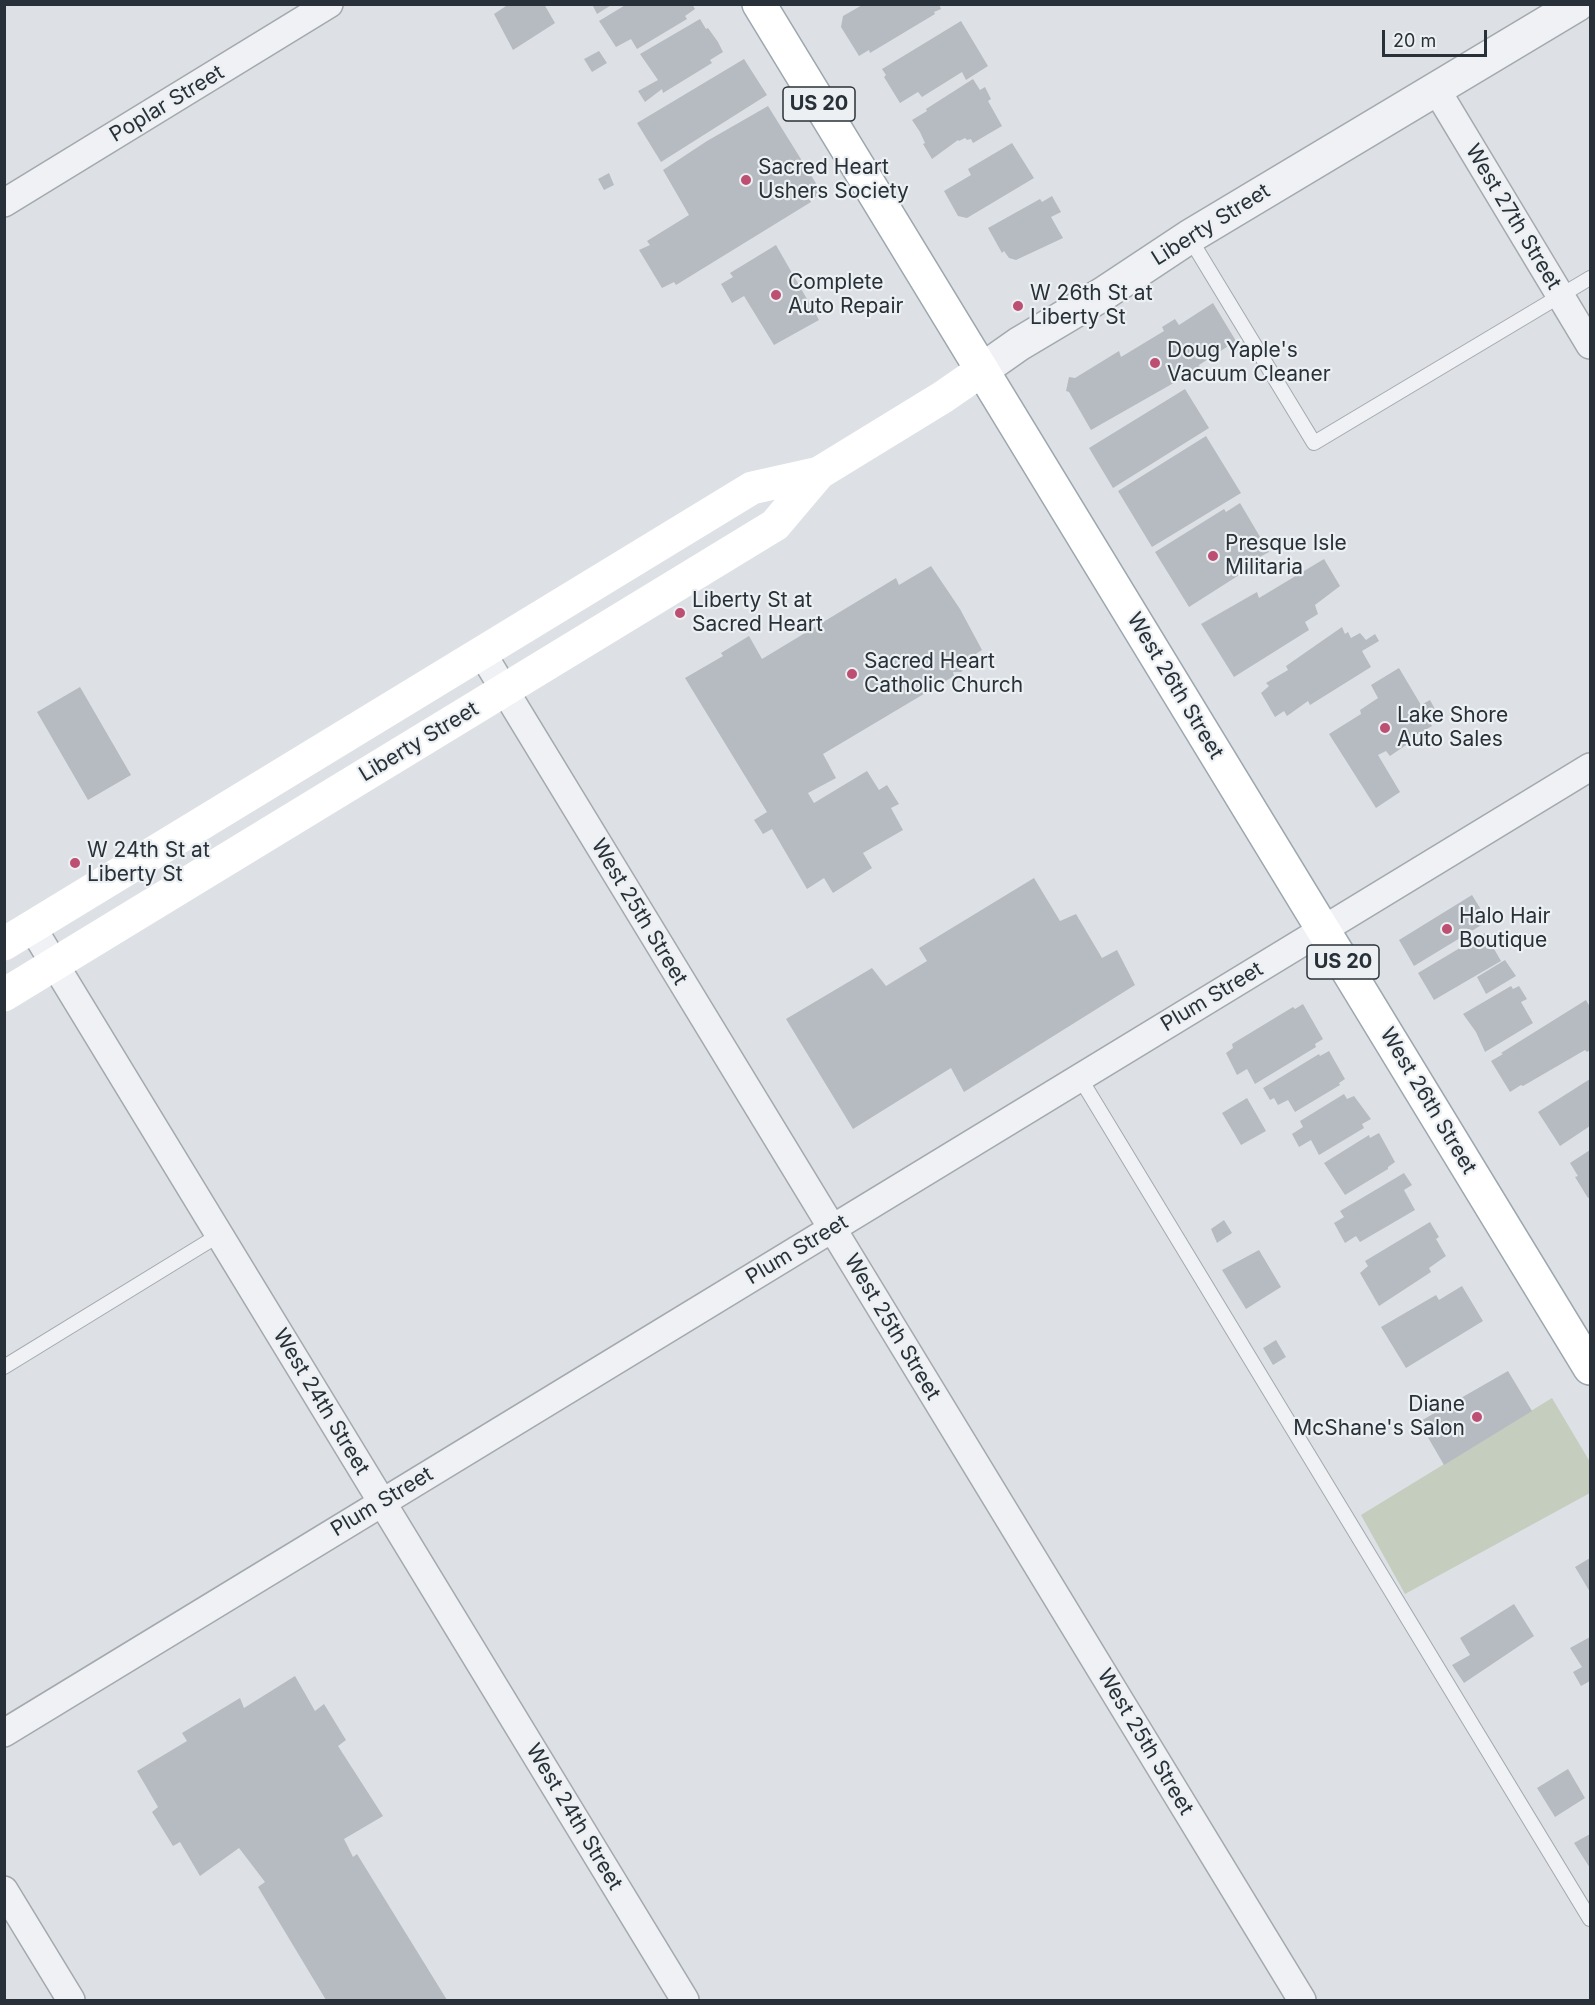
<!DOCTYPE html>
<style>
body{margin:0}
#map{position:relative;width:1595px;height:2005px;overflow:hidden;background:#dde1e5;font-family:Inter,sans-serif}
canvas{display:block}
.frame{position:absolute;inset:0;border:6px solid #283139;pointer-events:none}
.scale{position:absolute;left:1382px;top:30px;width:105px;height:27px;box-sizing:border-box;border:3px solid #283139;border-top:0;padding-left:8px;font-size:18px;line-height:21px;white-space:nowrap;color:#283139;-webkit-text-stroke:4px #ecf0f3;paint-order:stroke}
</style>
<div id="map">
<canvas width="1595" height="2005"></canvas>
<div class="frame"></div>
<div class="scale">20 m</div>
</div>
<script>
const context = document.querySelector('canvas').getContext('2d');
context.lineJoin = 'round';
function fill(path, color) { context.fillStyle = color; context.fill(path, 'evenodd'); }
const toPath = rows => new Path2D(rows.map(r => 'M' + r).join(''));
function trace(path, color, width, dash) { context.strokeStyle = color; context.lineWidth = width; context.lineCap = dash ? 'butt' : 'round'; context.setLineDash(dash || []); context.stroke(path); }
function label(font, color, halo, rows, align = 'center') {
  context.font = font + ' Inter,sans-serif'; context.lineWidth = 4.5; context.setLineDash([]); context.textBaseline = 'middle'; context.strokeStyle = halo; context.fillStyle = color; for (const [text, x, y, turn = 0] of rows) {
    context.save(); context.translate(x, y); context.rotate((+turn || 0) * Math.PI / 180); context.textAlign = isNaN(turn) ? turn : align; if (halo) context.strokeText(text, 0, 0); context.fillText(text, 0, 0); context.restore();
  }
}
fill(toPath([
 [1552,1398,1590,1462,1590,1493,1405,1594,1361,1515]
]), '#c5cdbf');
fill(toPath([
 [509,4,544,4,555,23,513,50,494,14],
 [592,4,613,4,597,14],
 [627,4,692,4,695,9,685,16,687,19,637,49,631,39,616,47,599,21],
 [864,4,939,4,941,9,934,12,935,14,870,53,869,50,859,56,841,27,843,16],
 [700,19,706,29,708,28,718,42,723,52,710,60,712,63,663,93,662,89,645,102,638,91,658,80,640,54],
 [961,21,988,66,966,80,962,72,922,97,918,92,900,103,884,77,886,75,882,69],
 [599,51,607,63,592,72,584,59],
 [744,59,767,95,661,162,637,123],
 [973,79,980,90,985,87,991,99,988,101,1002,126,973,143,971,139,967,140,965,138,959,141,958,140,932,159,923,144,925,143,920,132,912,120,927,111,926,109],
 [768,106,822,193,810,200,811,202,676,285,674,282,662,288,639,250,650,245,647,241,689,215,663,170,707,141],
 [1012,143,1034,178,967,218,958,216,944,191,971,175,968,169],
 [609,173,614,185,604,190,598,179],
 [1052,196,1061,212,1051,217,1063,238,1016,260,1009,258,1004,251,1002,253,988,228,1040,199,1042,202],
 [776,245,819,320,774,345,744,296,732,303,721,284,733,277,730,273],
 [1213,303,1236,341,1199,365,1200,368,1091,430,1069,392,1066,391,1069,377,1075,378,1119,351,1121,357,1164,331,1162,327,1175,319,1179,325],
 [1185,389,1209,428,1113,488,1089,448],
 [1206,436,1241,493,1152,547,1118,491],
 [1240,503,1269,552,1256,559,1258,563,1189,607,1155,552,1224,509,1226,512],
 [1324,559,1340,586,1315,605,1318,614,1305,622,1309,630,1234,677,1201,624,1257,592,1259,598],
 [931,566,960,609,982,650,966,660,966,668,961,672,953,672,954,676,823,754,836,778,808,793,814,803,867,771,879,790,887,785,899,804,891,808,903,830,863,853,872,868,833,893,824,878,807,889,772,829,763,834,754,820,767,812,685,678,723,656,721,653,749,636,762,659,896,578,899,585],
 [1342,627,1345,634,1348,632,1351,638,1360,633,1366,640,1375,634,1379,641,1362,651,1371,667,1310,705,1308,701,1287,716,1284,711,1275,717,1261,693,1269,686,1266,683,1288,670,1286,666],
 [1399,668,1421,705,1430,700,1437,713,1428,718,1432,726,1408,740,1409,743,1390,756,1386,751,1378,755,1400,792,1376,808,1329,734,1361,714,1360,710,1378,698,1371,685],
 [80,687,131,775,88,800,37,712],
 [1034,878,1060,921,1076,914,1102,958,1117,950,1135,985,964,1092,951,1068,853,1129,786,1019,872,968,886,986,927,961,919,948],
 [1472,895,1488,921,1414,966,1399,940],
 [1485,933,1501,961,1434,1000,1418,973],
 [1505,960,1516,976,1486,994,1477,977],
 [1511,986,1513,989,1519,986,1527,999,1521,1002,1533,1023,1485,1052,1476,1032,1463,1014],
 [1586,1000,1590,1007,1590,1050,1587,1052,1585,1050,1523,1086,1521,1085,1510,1092,1491,1061,1503,1054,1501,1053],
 [1303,1004,1323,1039,1315,1044,1316,1047,1255,1084,1247,1069,1237,1075,1226,1053,1233,1048,1232,1044,1293,1007,1295,1009],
 [1329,1051,1345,1079,1339,1083,1340,1085,1295,1112,1288,1100,1278,1105,1274,1098,1270,1100,1263,1088,1319,1054,1320,1056],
 [1590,1079,1590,1126,1560,1146,1538,1112],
 [1344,1094,1347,1099,1354,1096,1371,1119,1362,1124,1364,1128,1319,1155,1311,1140,1299,1147,1292,1134,1303,1127,1300,1121],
 [1247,1098,1266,1131,1241,1145,1222,1113],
 [1379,1133,1395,1162,1388,1167,1388,1169,1345,1195,1324,1163,1369,1135,1370,1138],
 [1590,1150,1590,1197,1588,1198,1575,1177,1578,1176,1570,1163],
 [1404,1173,1412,1185,1404,1190,1415,1210,1360,1242,1356,1236,1345,1243,1334,1223,1344,1217,1340,1211],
 [1224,1220,1232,1233,1217,1243,1211,1229],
 [1430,1222,1439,1237,1436,1239,1446,1256,1429,1268,1431,1272,1379,1306,1360,1273,1368,1266,1365,1261],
 [1259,1250,1281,1287,1246,1309,1222,1270],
 [1462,1286,1483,1321,1406,1368,1381,1327,1436,1295,1439,1300],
 [1276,1340,1286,1357,1273,1365,1263,1348],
 [1508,1371,1532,1411,1444,1465,1419,1422],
 [1590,1558,1590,1592,1575,1567],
 [1514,1604,1534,1636,1464,1683,1452,1665,1470,1655,1460,1638],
 [1590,1637,1590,1681,1581,1686,1573,1672,1582,1667,1570,1648],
 [295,1676,315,1711,324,1704,346,1740,338,1746,383,1816,344,1839,353,1857,357,1854,447,2000,326,2000,258,1887,265,1882,239,1848,200,1876,180,1842,173,1846,152,1812,158,1807,137,1771,187,1741,182,1733,240,1698,244,1708],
 [1568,1769,1585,1798,1555,1817,1537,1788],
 [1590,1834,1590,1868,1574,1843]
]), '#b5bbc1');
const service = toPath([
 [1189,237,1314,443,1590,278],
 [1080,1078,1590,1919],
 [4,1367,219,1235]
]);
const minor = toPath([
 [1436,89,1590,345],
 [4,203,329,4],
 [482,653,1302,2000],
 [32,927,685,2000],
 [4,1733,1590,767],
 [4,1890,71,2000]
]);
const tertiary = toPath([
 [982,370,1019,344,1103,294,1189,237,1578,4]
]);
const primary = toPath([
 [759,4,1590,1368]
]);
trace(service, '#a3a9ae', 16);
trace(minor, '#a3a9ae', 30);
trace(tertiary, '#a3a9ae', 36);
trace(primary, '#9da7af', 36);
trace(service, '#eff1f4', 14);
trace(minor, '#eff1f4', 27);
trace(tertiary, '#eff1f4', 33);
trace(toPath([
 [4,944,752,488,819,473],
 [4,995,775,525,819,473,943,397,982,370]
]), '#fff', 33);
trace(primary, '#fff', 33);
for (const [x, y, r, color] of [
 [746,180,6,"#bc4f72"],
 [776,295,6,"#bc4f72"],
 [1018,306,6,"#bc4f72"],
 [1155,363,6,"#bc4f72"],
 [1213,556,6,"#bc4f72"],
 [680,613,6,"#bc4f72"],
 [852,674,6,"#bc4f72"],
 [1385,728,6,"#bc4f72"],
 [75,863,6,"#bc4f72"],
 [1447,929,6,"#bc4f72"],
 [1477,1417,6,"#bc4f72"]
]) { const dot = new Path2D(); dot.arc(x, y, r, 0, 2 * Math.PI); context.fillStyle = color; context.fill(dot); trace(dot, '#ecf0f3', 2); }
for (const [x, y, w] of [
 [819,104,72],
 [1343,962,72]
]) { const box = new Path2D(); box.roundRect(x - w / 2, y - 17, w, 34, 4.5); context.fillStyle = '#ecf0f3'; context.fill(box); trace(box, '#283139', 1.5); }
label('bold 20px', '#283139', null, [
 ["US 20",819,104],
 ["US 20",1343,962]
]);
label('21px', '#283139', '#ecf0f3', [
 ["Poplar Street",167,104,-31],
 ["West 27th Street",1513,217,59],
 ["Liberty Street",1211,225,-32],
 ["West 26th Street",1175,686,59],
 ["Liberty Street",419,742,-31],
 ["West 25th Street",639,912,59],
 ["Plum Street",1212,997,-31],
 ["West 26th Street",1428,1101,59],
 ["Plum Street",797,1250,-31],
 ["West 25th Street",892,1327,59],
 ["West 24th Street",321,1402,59],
 ["Plum Street",382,1502,-31],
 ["West 25th Street",1145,1742,59],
 ["West 24th Street",574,1817,59]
]);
label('21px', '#283139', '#ecf0f3', [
 ["Sacred Heart",758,168],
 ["Ushers Society",758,192],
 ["Complete",788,283],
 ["Auto Repair",788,307],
 ["W 26th St at",1030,294],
 ["Liberty St",1030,318],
 ["Doug Yaple's",1167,351],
 ["Vacuum Cleaner",1167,375],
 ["Presque Isle",1225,544],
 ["Militaria",1225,568],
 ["Liberty St at",692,601],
 ["Sacred Heart",692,625],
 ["Sacred Heart",864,662],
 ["Catholic Church",864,686],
 ["Lake Shore",1397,716],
 ["Auto Sales",1397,740],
 ["W 24th St at",87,851],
 ["Liberty St",87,875],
 ["Halo Hair",1459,917],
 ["Boutique",1459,941],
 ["Diane",1465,1405,"right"],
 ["McShane's Salon",1465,1429,"right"]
], 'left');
</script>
